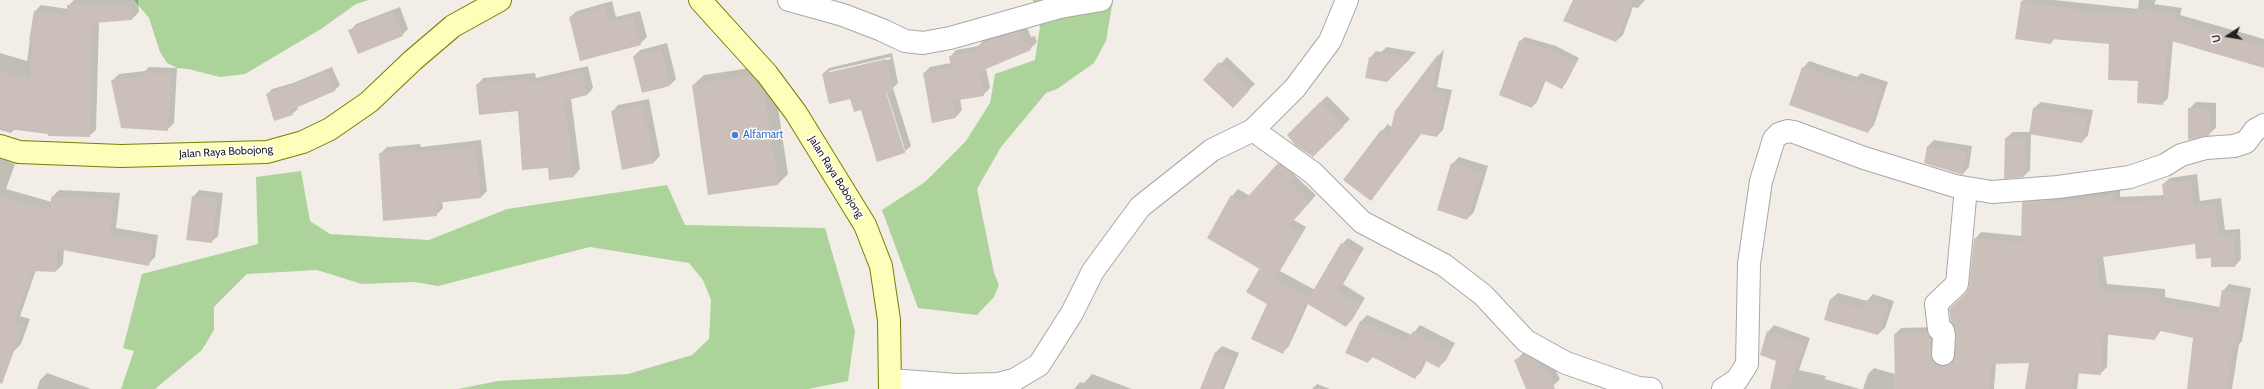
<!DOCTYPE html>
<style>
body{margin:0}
#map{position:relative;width:2264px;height:389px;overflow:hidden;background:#f2eee7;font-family:Cabin,sans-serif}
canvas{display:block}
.north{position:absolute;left:2208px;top:16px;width:40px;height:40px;-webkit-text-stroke:3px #fff;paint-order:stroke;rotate:258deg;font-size:11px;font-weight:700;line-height:16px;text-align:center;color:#212121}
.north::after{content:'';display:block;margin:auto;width:14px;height:18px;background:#212121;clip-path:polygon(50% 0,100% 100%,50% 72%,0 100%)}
</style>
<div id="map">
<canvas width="2264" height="389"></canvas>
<div class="north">U</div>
</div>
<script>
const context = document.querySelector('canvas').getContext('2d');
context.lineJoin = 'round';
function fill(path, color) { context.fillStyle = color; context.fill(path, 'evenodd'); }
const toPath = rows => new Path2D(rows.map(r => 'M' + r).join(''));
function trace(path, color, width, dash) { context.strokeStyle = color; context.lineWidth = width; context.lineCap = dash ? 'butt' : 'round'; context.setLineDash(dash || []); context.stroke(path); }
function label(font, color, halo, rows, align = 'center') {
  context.font = font + ' Cabin,sans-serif'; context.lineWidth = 3; context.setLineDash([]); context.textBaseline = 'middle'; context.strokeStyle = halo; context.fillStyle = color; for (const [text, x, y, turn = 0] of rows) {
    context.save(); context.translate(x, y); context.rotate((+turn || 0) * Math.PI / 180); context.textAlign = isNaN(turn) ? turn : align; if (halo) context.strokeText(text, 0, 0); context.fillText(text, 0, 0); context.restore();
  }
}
fill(toPath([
 [134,0,369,0,356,4,321,29,245,74,220,77,188,69,177,68,167,63,160,52,149,18],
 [1033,0,1113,0,1106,41,1094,63,1057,89,1046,93,1001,147,977,189,994,273,999,285,994,297,977,315,918,308,882,210,925,182,966,141,990,103,995,74,1035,60,1040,27],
 [301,171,310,221,330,234,429,240,507,209,667,185,685,225,825,228,855,331,848,381,808,389,458,389,498,381,628,374,692,355,709,339,711,300,703,280,689,263,590,247,438,286,415,282,362,284,317,270,247,274,214,307,214,330,202,350,155,389,121,389,134,351,123,348,142,274,258,244,256,177]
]), '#acd399');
fill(toPath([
 [74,0,138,0,139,12,132,19,99,22,96,130,89,136,15,129,11,133,0,130,0,53,27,61,34,12,41,5,68,9,68,6],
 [1574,0,1645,0,1638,8,1633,7,1623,35,1616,41],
 [2023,0,2054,0,2138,9,2139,0,2156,0,2154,4,2182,8,2180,15,2264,39,2264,67,2173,40,2168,98,2162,104,2110,43,2055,38,2051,43,2022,2],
 [612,1,616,17,640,11,647,37,640,44,570,17,577,11],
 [400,7,408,29,402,35,350,31,356,24],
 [1026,25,1031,37,1035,36,1037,42,1030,49,986,68,990,88,983,95,960,99,962,110,956,117,924,73,930,67,951,63,950,57,956,50,979,46,985,38],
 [1525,37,1556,46,1579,58,1566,83,1561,88,1546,80,1537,102,1532,107,1520,41],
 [667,43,676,79,670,85,643,92,634,56,640,50],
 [1387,47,1416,52,1387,81,1370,58,1376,51,1381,52],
 [1444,49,1437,87,1452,90,1443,130,1437,136,1422,133,1371,199,1382,131,1388,124,1392,128,1396,112],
 [892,53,898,83,893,88,911,146,904,152,851,98,823,74,829,68],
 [890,57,891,59,829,73,829,71],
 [883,87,885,87,905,150,903,150],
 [1227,57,1255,84,1233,106,1205,80],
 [1809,61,1857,77,1861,73,1888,82,1874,125,1868,132,1803,68],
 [588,66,593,88,587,95,571,98,580,169,574,176,549,167,518,110,477,85,483,78,535,73,536,78],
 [763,66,774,81,788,174,778,184,693,85,704,75],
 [149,67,177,68,174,123,167,130,112,81,119,74,145,71],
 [332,67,340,85,335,90,297,106,298,109,292,114,267,94,272,89,293,83],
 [1327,96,1350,119,1313,156,1288,135],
 [649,99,660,156,653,163,612,112,618,105],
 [2041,102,2093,110,2088,135,2082,142,2031,133,2030,170,2024,176,2006,138,2013,132,2031,132,2034,108],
 [2196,102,2216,103,2216,128,2209,134,2189,109],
 [481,140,487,191,481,197,442,202,443,208,436,215,380,154,387,147,420,144,421,147],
 [1934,140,1972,146,1969,167,1963,174,1927,147],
 [1285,157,1300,168,1294,175,1316,195,1294,220,1306,227,1280,271,1315,290,1342,244,1348,238,1364,248,1343,284,1365,298,1352,320,1346,326,1308,304,1289,346,1282,353,1268,303,1261,269,1232,196,1238,189,1250,196],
 [1459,157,1488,166,1474,212,1467,219,1452,164],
 [0,158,15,164,6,189,52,202,52,197,59,190,120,193,116,228,158,235,155,257,148,264,64,249,63,264,56,271,36,270,20,316,30,319,21,344,14,351,0,346],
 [2197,174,2200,201,2221,198,2225,230,2240,229,2241,259,2235,266,2212,257,2196,242,2103,256,2107,284,2165,289,2165,297,2220,307,2223,291,2229,284,2251,288,2242,341,2239,344,2232,389,2188,389,2194,337,2161,330,2155,339,2108,334,2107,367,2100,374,2079,372,2077,389,2026,389,2030,362,1996,363,1994,389,1863,389,1868,374,1874,368,1895,374,1895,334,1901,328,1934,327,1950,360,1955,358,1967,293,1970,286,1975,239,1981,232,2022,236,2023,203,2030,196,2120,189,2120,197,2165,195,2163,184,2170,178],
 [199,190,223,193,218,236,211,242,193,197],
 [1838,293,1867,301,1873,294,1894,301,1885,328,1878,334,1826,319,1831,299],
 [1367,315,1412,335,1420,325,1455,343,1446,360,1439,367,1427,360,1421,372,1415,378,1373,357,1368,362,1360,322],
 [1774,325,1810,338,1799,370,1826,376,1825,379,1860,389,1771,389,1777,360,1768,332],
 [1222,346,1239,353,1224,389,1201,389,1216,352],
 [1533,349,1551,361,1560,379,1553,386,1545,389,1527,389,1515,361,1522,354],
 [47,373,91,389,37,389,40,380],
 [1092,374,1132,389,1074,389,1080,382,1084,383],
 [1317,384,1330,389,1312,389]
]), '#0003');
fill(toPath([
 [1573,0,1633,0,1616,42,1563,21],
 [2021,1,2072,10,2136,15,2137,8,2176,14,2175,21,2264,47,2264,68,2168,40,2163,105,2137,103,2138,81,2108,80,2109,44,2052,39,2051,44,2015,39],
 [67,5,132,7,132,20,93,23,90,137,48,136,48,134,0,128,0,72,30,79,33,41,29,41,34,11,67,16],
 [605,7,609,23,633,17,641,45,580,61,569,17],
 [393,12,403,36,358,54,348,30],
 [1020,31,1025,43,1029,42,1031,50,979,72,984,96,953,101,956,118,932,123,923,73,951,67,949,56,980,51,978,45],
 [1519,41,1551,50,1575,63,1562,89,1543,80,1532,108,1499,95],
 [661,49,670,86,642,93,633,56],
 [1380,53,1411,58,1387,82,1365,78,1369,57,1379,59],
 [1439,53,1431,93,1446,97,1437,137,1421,134,1371,201,1343,180,1381,130,1389,136,1395,111],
 [886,59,893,90,886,92,905,153,877,162,861,110,854,112,850,99,829,104,822,74],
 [1219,62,1249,91,1233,108,1203,80],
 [1802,67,1852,84,1854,79,1882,88,1868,133,1789,105],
 [327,71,335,91,291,110,293,115,274,121,266,94,287,88],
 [582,72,587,95,564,101,574,177,549,180,548,168,522,170,518,111,479,115,476,84,529,79,530,84],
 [142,73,171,74,168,131,121,128,111,80,142,77],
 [752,76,764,91,778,185,708,195,692,85],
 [1320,102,1344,126,1313,157,1295,145,1287,135],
 [643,105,654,163,622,170,611,111],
 [2033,108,2087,116,2082,143,2029,134],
 [2188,108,2210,109,2210,135,2188,140],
 [2005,138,2025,138,2024,177,2004,179],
 [475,146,481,198,436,203,437,216,383,221,379,153,414,150,414,153],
 [1927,146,1966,152,1963,175,1924,163],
 [1278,163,1295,175,1289,182,1310,202,1288,226,1301,234,1275,278,1207,238,1231,195,1243,202],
 [1451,163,1482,173,1467,220,1437,210],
 [2190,180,2194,207,2214,204,2219,236,2234,235,2235,267,2211,267,2211,258,2196,259,2195,244,2096,258,2100,290,2159,296,2159,303,2218,314,2222,290,2245,294,2236,348,2233,348,2227,389,2187,389,2193,338,2156,330,2155,340,2103,334,2101,375,2074,373,2072,389,2025,389,2029,363,1990,364,1989,389,1895,389,1894,334,1928,333,1931,338,1932,359,1936,364,1943,366,1953,361,1956,334,1951,322,1949,309,1966,293,1969,286,1974,238,2021,243,2022,202,2048,200,2048,203,2114,195,2114,203,2164,200,2162,184],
 [0,196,51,211,51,197,114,200,109,235,152,242,149,266,57,249,56,272,32,271,14,323,23,326,2,384,0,383],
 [192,196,217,199,212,243,186,240],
 [1341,243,1359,254,1337,291,1359,305,1346,327,1306,303],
 [1259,269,1308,297,1283,354,1251,339,1267,304,1246,292],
 [1830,299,1863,309,1866,300,1888,307,1878,335,1824,320],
 [1360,321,1407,342,1413,331,1449,349,1439,368,1424,360,1415,379,1371,356,1368,363,1345,353],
 [1767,331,1804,344,1788,389,1770,389,1776,361,1760,355],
 [1215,352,1233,359,1221,389,1200,389],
 [1526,355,1540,363,1542,368,1545,367,1555,389,1526,389,1514,360]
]), '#cac0b9');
const minor = toPath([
 [789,0,843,15,882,30,905,41,923,43,950,38,1060,7,1101,0],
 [1253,130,1313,173,1362,222,1444,265,1483,295,1526,341,1566,363,1638,388,1651,389],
 [1943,354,1944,336,1943,331,1939,329,1936,304,1957,284,1966,188],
 [1723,389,1737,380,1747,364,1749,264,1761,181,1774,139,1779,134,1788,131,1794,132,1864,158,1955,186,1992,192,2058,187,2130,177,2165,165,2181,155,2206,148,2234,146,2246,142,2255,130,2264,125]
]);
const tertiary = toPath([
 [890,380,957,385,998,384,1014,380,1039,365,1072,313,1093,271,1140,207,1212,150,1253,130,1295,88,1330,41,1347,0]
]);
const secondary = toPath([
 [700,0,767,74,796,113,865,225,881,266,889,320,890,389],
 [0,146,19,152,121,156,267,152,303,142,330,129,369,102,412,61,453,26,500,0]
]);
trace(minor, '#a8a8a8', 24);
trace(tertiary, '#a8a8a8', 24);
trace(secondary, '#757f00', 24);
trace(minor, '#fff', 22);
trace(tertiary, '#fff', 22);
trace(secondary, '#fcfeb9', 22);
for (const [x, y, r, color] of [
 [735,135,4,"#3f7fe0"]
]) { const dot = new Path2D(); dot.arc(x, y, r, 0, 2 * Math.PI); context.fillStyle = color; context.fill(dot); trace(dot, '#fff', 1.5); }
label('11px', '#366cbe', '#fff', [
 ["Alfamart",743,135]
], 'left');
label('11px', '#212121', '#fff', [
 ["Jalan Raya Bobojong",226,152,-3],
 ["Jalan Raya Bobojong",836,177,58]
]);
</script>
